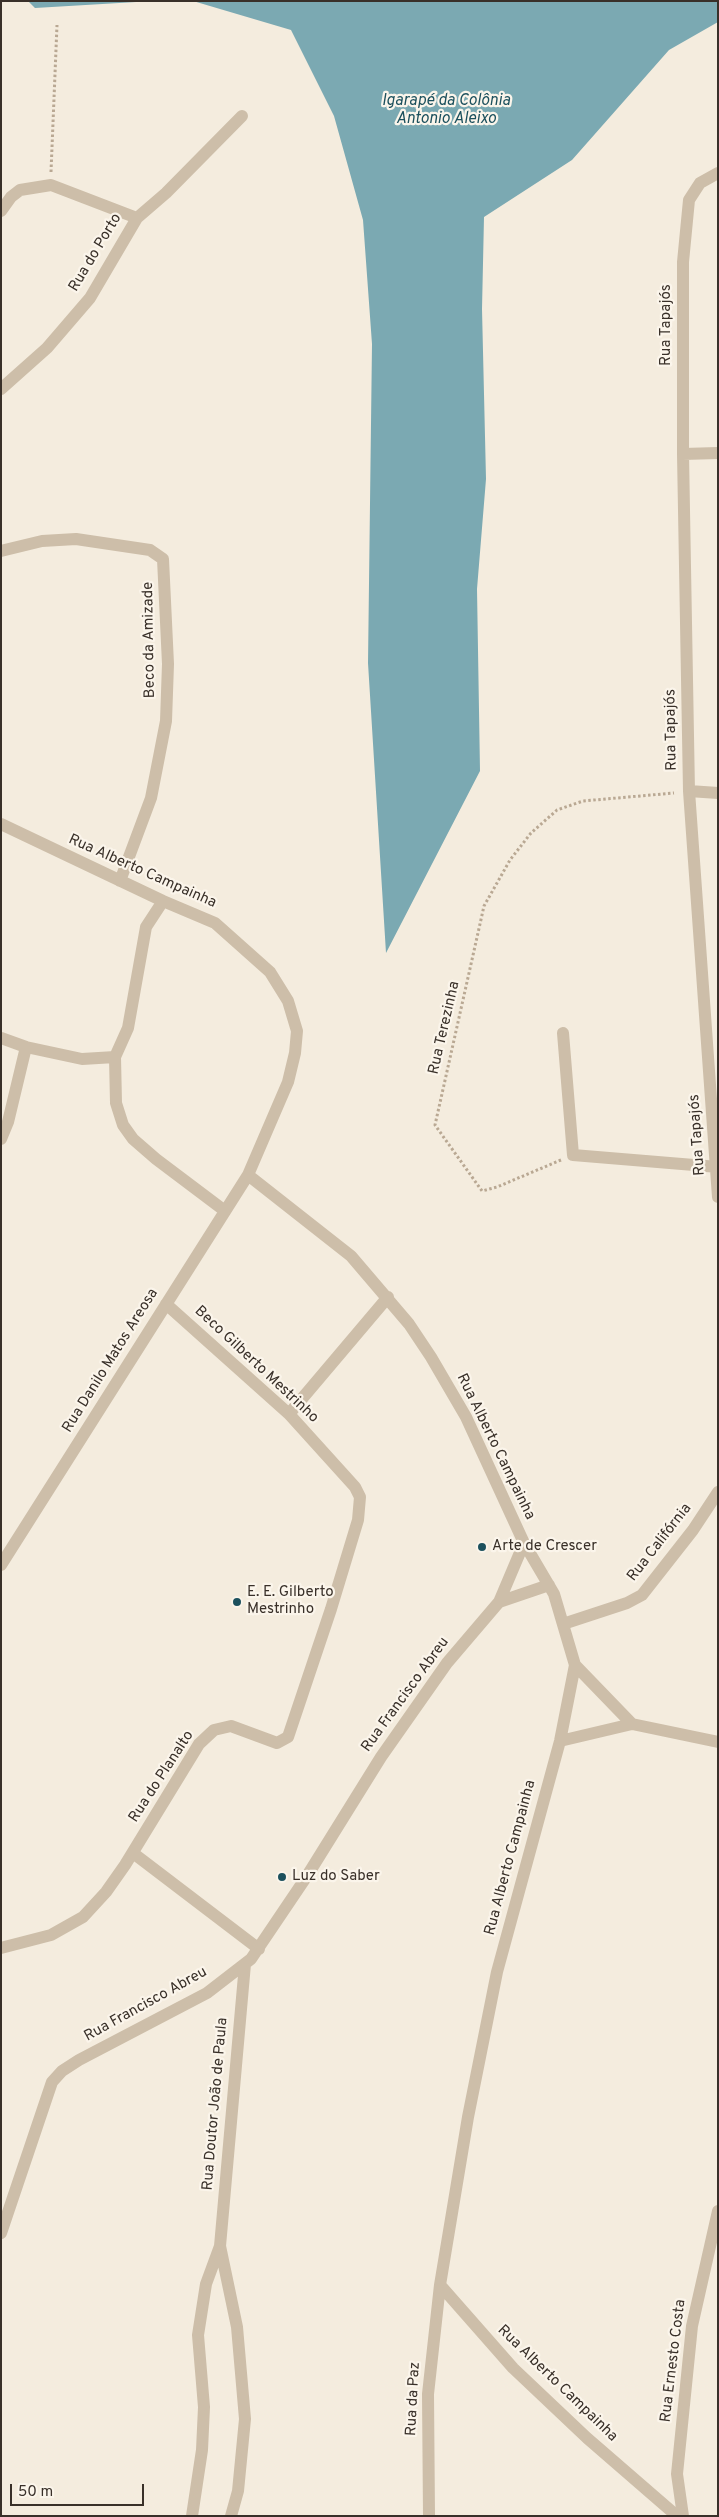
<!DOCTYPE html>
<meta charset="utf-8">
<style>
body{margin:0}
#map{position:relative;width:719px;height:2517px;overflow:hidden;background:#f4ecde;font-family:Overpass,sans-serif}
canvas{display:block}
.frame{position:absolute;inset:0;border:2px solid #393029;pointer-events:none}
.scale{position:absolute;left:10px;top:2484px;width:134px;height:22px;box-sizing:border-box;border:2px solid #393029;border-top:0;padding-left:6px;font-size:15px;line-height:18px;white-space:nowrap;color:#393029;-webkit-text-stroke:4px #fbf5eb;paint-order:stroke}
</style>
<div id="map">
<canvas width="719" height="2517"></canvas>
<div class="frame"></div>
<div class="scale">50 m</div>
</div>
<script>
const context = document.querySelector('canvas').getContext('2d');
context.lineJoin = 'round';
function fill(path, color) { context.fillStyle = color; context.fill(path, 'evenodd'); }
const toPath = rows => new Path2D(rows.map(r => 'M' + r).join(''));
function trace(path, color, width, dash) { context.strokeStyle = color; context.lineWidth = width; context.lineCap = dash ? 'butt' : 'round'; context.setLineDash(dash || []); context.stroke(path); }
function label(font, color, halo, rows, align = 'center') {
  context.font = font + ' Overpass,sans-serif'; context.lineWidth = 4.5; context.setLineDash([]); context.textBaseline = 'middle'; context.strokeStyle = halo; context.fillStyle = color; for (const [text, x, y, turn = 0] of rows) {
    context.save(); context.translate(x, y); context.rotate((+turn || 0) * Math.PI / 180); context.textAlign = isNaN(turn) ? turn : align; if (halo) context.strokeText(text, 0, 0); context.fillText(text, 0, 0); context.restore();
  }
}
fill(toPath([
 [28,1,153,1,35,8],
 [193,1,718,1,718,22,669,50,572,160,484,217,482,309,486,479,477,589,480,771,386,953,368,663,372,344,363,220,334,116,291,30]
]), '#7ba9b2');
trace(toPath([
 [51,172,57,25],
 [561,1160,497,1187,482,1191,435,1125,484,906,510,860,531,833,557,810,583,801,674,793]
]), '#b9a893', 3, [2.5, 2.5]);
trace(toPath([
 [718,173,700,183,689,200,683,262,683,454,689,791,718,1197],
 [1,211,11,197,20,190,51,185,137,218],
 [1,389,47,348,90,298,137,218,166,193,242,116],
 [683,454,718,453],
 [1,551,42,541,76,539,150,550,163,559,168,664,166,721,151,798,120,881],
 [689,791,718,793],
 [1,824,163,901,215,923,270,972,288,1001,297,1031,295,1053,288,1082,248,1175,351,1256,409,1324,431,1357,466,1417,524,1543,554,1594,575,1665,560,1741,497,1972,468,2117,440,2285,513,2368,587,2438,677,2516],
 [563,1033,573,1155,718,1167],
 [1,1038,26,1047,82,1059,115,1057,128,1028,146,927,163,901],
 [115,1057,116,1103,123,1125,133,1139,156,1159,225,1211],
 [1,1139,8,1122,26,1047],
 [289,1414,388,1297],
 [1,1565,248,1175],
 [499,1602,549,1585],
 [563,1624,627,1603,642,1595,693,1530,718,1492],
 [575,1665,632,1724],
 [560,1741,632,1724,718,1742],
 [133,1853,259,1949],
 [1,1948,51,1935,83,1917,106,1892,125,1865,199,1744,214,1730,231,1726,277,1743,288,1737,331,1609,358,1520,360,1497,355,1487,289,1414,166,1304],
 [1,2233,52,2082,62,2071,79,2060,207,1993,251,1959,307,1876,381,1757,447,1663,499,1602,524,1543],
 [220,2246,237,2327,245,2419,238,2491,231,2516],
 [192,2516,202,2450,204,2407,198,2335,206,2284,220,2246,245,1964],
 [429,2516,428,2394,440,2285],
 [683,2516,677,2474,692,2326,718,2211]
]), '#cdbea9', 12);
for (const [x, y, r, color] of [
 [482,1547,5,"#1c505d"],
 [237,1602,5,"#1c505d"],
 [282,1877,5,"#1c505d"]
]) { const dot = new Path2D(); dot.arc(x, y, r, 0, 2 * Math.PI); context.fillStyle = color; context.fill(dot); trace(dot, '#fbf5eb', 2); }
label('15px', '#393029', '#fbf5eb', [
 ["Rua do Porto",96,253,-59],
 ["Rua Tapajós",667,325,-90],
 ["Beco da Amizade",150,640,-91],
 ["Rua Tapajós",672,730,-91],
 ["Rua Alberto Campainha",142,872,24],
 ["Rua Terezinha",445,1028,-77],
 ["Rua Tapajós",698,1135,-94],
 ["Rua Danilo Matos Areosa",111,1361,-58],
 ["Beco Gilberto Mestrinho",256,1365,43],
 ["Rua Alberto Campainha",495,1447,64],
 ["Rua Califórnia",660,1543,-52],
 ["Rua Francisco Abreu",406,1695,-54],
 ["Rua do Planalto",162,1777,-57],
 ["Rua Alberto Campainha",511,1858,-75],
 ["Rua Francisco Abreu",146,2005,-29],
 ["Rua Doutor João de Paula",216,2104,-85],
 ["Rua Ernesto Costa",674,2361,-83],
 ["Rua Alberto Campainha",557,2384,44],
 ["Rua da Paz",414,2399,-87]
]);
label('15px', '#393029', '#fbf5eb', [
 ["Arte de Crescer",492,1547],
 ["E. E. Gilberto",247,1593],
 ["Mestrinho",247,1610],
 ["Luz do Saber",292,1877]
], 'left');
label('italic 16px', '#1c505d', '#fbf5eb', [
 ["Igarapé da Colônia",446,102],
 ["Antonio Aleixo",446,120]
]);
</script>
